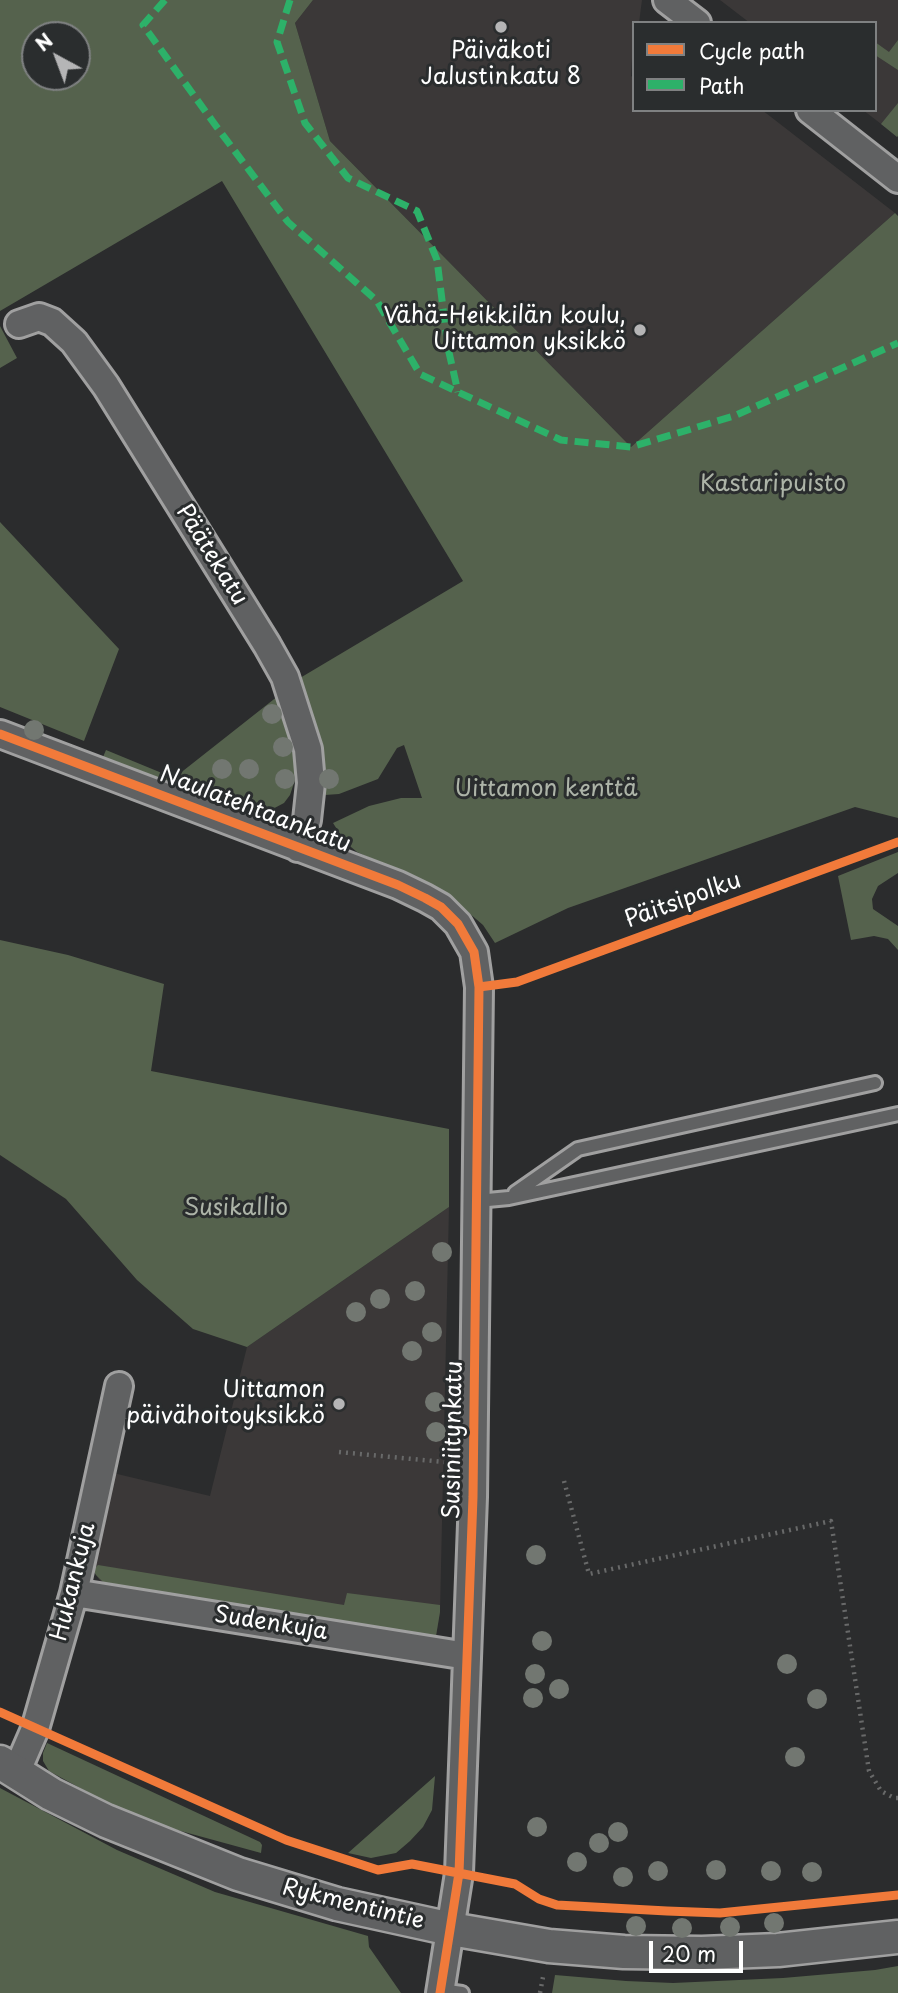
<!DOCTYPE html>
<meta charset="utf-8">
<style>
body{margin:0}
#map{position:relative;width:898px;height:1993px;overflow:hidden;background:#2b2c2d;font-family:"Playpen Sans",sans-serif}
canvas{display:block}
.legend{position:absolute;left:632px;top:21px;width:245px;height:91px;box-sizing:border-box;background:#2a2d2e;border:2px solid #7f8182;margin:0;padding:9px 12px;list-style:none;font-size:21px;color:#fff}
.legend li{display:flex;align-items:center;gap:14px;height:35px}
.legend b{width:35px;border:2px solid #7f8182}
.north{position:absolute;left:21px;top:21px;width:70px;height:70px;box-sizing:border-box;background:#2a2d2e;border:2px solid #7f8182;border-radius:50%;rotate:319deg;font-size:19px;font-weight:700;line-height:28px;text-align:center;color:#fff}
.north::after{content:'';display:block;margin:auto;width:24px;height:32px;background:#b5b5b6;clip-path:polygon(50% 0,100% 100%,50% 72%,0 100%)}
.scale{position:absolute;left:649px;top:1941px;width:94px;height:32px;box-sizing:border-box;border:4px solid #fff;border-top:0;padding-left:9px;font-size:21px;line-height:24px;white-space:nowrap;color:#fff;-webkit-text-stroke:5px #2a2d2e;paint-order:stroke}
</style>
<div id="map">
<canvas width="898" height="1993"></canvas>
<ul class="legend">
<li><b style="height:9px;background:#f17a3a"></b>Cycle path</li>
<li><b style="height:9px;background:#2db169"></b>Path</li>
</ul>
<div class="north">N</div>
<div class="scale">20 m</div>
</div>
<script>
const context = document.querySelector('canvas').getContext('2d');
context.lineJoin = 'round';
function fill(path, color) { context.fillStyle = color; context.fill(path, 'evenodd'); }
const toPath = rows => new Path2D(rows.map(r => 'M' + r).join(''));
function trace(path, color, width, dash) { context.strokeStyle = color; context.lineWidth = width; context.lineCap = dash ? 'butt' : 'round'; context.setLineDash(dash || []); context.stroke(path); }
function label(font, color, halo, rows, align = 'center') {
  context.font = font + ' "Playpen Sans",sans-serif'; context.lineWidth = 6; context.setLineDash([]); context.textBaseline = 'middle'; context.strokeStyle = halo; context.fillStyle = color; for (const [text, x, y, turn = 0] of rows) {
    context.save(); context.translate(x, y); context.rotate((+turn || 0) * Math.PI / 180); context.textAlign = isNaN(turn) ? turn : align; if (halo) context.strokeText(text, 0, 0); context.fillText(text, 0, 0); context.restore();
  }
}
fill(toPath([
 [313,0,642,0,639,23,634,23,631,76,634,78,634,110,762,110,895,213,631,447,330,141,295,23],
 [720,0,898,0,898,111,885,127,863,110,875,110,875,23,750,23],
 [449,1207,440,1612,436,1636,218,1604,105,1584,100,1581,93,1570,92,1563,113,1473,210,1496,247,1347]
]), '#3b3838');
fill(toPath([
 [0,0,313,0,295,23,330,141,631,447,895,213,898,216,898,818,855,807,568,908,495,943,483,925,455,901,414,878,357,852,345,842,333,823,369,806,401,798,422,798,404,745,397,748,378,779,339,794,325,795,314,727,300,678,463,581,222,181,0,311],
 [35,35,77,35,77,77,35,77],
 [898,40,898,70,875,55,875,42,889,52],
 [898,103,898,136,897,137,881,124],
 [0,326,17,358,0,368],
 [0,522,119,649,84,741,0,707],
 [278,696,296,746,295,780,290,795,284,803,267,812,248,815,106,763,103,757,106,750,174,778],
 [898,852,898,873,878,886,872,899,873,909,898,926,898,950,888,939,874,936,851,940,838,876],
 [0,940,68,955,164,984,151,1071,449,1129,449,1207,247,1347,193,1329,137,1280,66,1199,0,1155],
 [98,1565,344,1605,347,1593,440,1605,440,1612,436,1636,422,1635,112,1586,105,1584,96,1575,93,1570],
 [47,1743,260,1842,262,1845,261,1853,155,1824,124,1812,49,1771,43,1761,43,1753],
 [435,1776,432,1810,423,1827,410,1841,396,1853,371,1858,348,1853],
 [0,1788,117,1850,215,1892,368,1936,369,1947,401,1993,0,1993],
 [898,1966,898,1993,552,1993,555,1975,626,1981,673,1983,783,1978,875,1970]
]), '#55624d');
const service = toPath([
 [515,1193,578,1149,875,1083],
 [477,1201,509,1198,898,1114],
 [441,1990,462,1993]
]);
const minor = toPath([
 [667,0,697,23],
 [810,110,898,179],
 [19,324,39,317,52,322,74,342,106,386,267,645,285,677,308,749,311,783,307,820,298,848],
 [0,734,398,885,425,898,441,907,458,924,474,952,479,987,473,1497,459,1873,440,1993],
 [74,1593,467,1656],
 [16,1773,35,1729,74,1593,119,1386]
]);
const tertiary = toPath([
 [0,1762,51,1794,106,1821,238,1874,337,1904,451,1929,549,1946,624,1952,702,1953,778,1950,898,1937]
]);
trace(service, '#a0a0a0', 18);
trace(minor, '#a0a0a0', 32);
trace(tertiary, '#a0a0a0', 37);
trace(toPath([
 [339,1452,444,1462],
 [564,1481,589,1574,831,1521,869,1771,881,1791,894,1798,898,1798],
 [540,1993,543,1977]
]), '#686969', 4.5, [2, 5]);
trace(service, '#606162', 12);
trace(minor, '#606162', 26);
trace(tertiary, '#606162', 32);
trace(toPath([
 [165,0,143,25,216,126,288,222,377,301,420,374,458,392,561,440,631,447,734,416,898,343],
 [290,0,277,42,305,123,348,178,417,211,437,260,448,348,458,392]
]), '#2db169', 7, [14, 7]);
trace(toPath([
 [0,734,398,885,425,898,441,907,458,924,474,952,479,987,473,1497,459,1873,440,1993],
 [479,987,517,982,898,842],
 [0,1712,286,1840,378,1870,412,1864,515,1884,539,1899,557,1905,667,1911,720,1913,898,1895]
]), '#f17a3a', 9);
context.fillStyle = '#727771';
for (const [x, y] of [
 [272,714],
 [34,730],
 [283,747],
 [222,769],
 [249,769],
 [285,779],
 [329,779],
 [442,1252],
 [415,1291],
 [380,1299],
 [356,1312],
 [432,1332],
 [412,1351],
 [435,1402],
 [436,1432],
 [536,1555],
 [542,1641],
 [787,1664],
 [535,1674],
 [559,1689],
 [533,1698],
 [817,1699],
 [795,1757],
 [537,1827],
 [618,1832],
 [599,1843],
 [577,1862],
 [716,1870],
 [658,1871],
 [771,1871],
 [812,1872],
 [623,1877],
 [774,1923],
 [636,1926],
 [730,1927],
 [682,1928]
]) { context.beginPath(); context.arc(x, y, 10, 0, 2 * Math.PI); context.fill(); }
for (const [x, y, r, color] of [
 [501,27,7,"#b5b5b6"],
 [640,330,7,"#b5b5b6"],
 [339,1404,7,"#b5b5b6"]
]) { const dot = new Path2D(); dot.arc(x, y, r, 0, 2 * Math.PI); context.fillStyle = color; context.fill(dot); trace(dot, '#2a2d2e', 2.5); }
label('23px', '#fff', '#2a2d2e', [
 ["Päiväkoti",501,52,"center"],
 ["Jalustinkatu 8",501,78,"center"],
 ["Vähä-Heikkilän koulu,",626,317],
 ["Uittamon yksikkö",626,343],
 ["Uittamon",325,1391],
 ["päivähoitoyksikkö",325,1417]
], 'right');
label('23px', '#adb4a8', '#2a2d2e', [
 ["Kastaripuisto",773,485],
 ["Uittamon kenttä",546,790],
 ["Susikallio",236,1209]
]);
label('23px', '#fff', '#2a2d2e', [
 ["Päätekatu",211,555,58],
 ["Naulatehtaankatu",255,810,21],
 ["Päitsipolku",683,901,-20],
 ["Susiniitynkatu",454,1440,-89],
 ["Hukankuja",74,1582,-76],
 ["Sudenkuja",271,1624,9],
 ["Rykmentintie",353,1905,14]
]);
</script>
